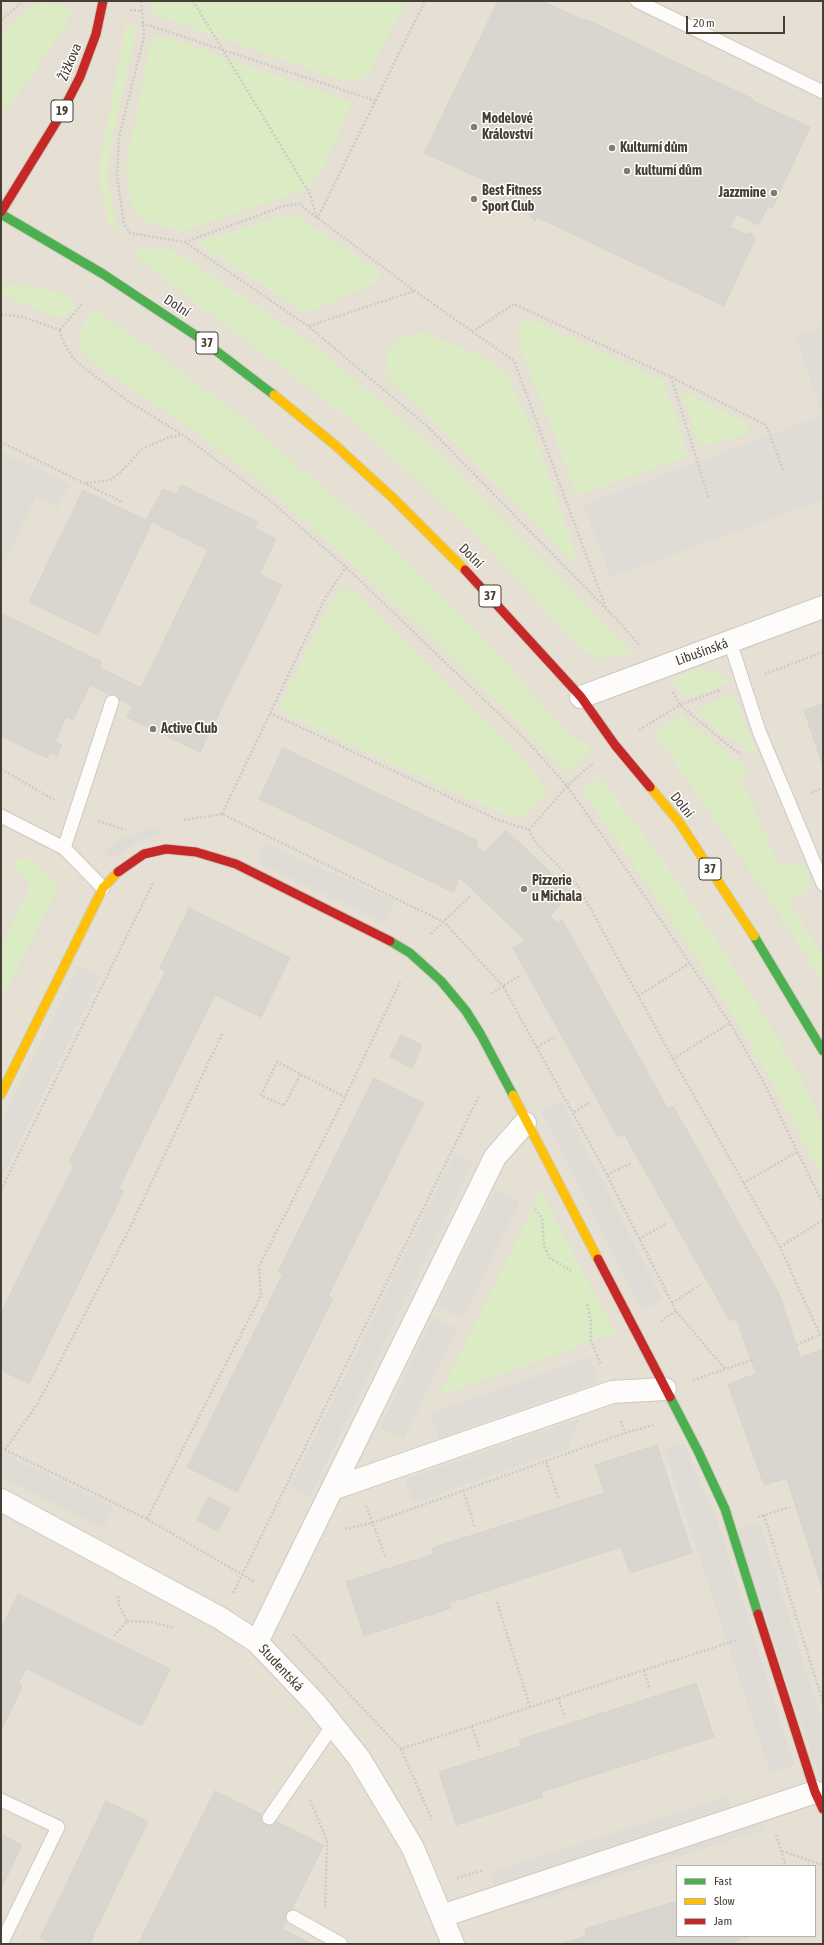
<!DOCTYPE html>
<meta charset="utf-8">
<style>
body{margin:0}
#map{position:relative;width:824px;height:1945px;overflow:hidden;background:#f0ede6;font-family:"Asap Condensed",sans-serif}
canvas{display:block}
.frame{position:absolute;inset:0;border:2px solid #463f33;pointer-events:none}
.legend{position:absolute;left:676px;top:1865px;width:140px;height:72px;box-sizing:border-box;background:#fff;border:1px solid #b5b2ad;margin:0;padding:5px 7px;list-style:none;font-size:12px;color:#463f33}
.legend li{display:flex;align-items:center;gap:8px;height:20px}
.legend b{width:20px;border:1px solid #b5b2ad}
.scale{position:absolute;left:686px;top:16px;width:99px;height:18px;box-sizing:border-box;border:2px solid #463f33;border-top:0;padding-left:5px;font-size:12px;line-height:14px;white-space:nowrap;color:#463f33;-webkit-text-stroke:3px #fff;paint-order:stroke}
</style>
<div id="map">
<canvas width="824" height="1945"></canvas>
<div class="frame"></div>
<ul class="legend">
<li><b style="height:5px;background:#4caf50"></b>Fast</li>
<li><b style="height:5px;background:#ffc107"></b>Slow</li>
<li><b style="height:5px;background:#c62828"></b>Jam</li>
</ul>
<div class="scale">20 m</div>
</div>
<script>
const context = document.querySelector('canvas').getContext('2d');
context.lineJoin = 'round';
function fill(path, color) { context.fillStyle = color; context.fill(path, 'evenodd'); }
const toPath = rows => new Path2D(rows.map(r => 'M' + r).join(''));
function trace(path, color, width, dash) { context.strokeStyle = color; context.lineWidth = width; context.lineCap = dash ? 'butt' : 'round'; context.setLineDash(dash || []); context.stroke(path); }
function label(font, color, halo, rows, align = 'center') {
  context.font = font + ' "Asap Condensed",sans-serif'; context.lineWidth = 3; context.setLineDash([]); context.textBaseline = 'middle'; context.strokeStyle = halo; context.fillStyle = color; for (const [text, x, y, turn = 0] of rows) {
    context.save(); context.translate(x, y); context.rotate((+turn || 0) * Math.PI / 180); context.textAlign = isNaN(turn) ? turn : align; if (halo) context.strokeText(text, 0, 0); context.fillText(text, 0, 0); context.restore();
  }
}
fill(toPath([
 [1,1,823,1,823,1944,1,1944],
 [677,1866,815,1866,815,1936,677,1936]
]), '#e5e0d3');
fill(toPath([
 [152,1,406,1,369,73,358,81,347,82,158,16,153,10],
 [40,2,73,8,61,32,17,96,1,113,1,33],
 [126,24,133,27,135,35,109,156,107,182,118,232,109,225,99,180,100,160],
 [160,35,352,102,324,166,310,185,301,191,180,232,144,220,137,214,130,199,126,168,152,38],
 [290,214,298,216,376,269,379,275,377,282,314,310,302,311,201,246,201,242],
 [162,248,183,256,309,341,332,360,433,447,632,653,603,659,581,649,479,538,358,426,141,261,135,250],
 [12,285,38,287,59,293,76,304,67,315,57,318,1,294,1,287],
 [94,309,136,338,248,421,301,469,382,536,490,644,571,739,587,743,591,752,576,768,566,771,560,768,528,732,436,642,273,492,190,428,93,363,82,350,78,336,82,326],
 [531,319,663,381,688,456,577,495,520,347,518,335,522,322],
 [422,332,492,361,506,371,538,444,578,561,575,565,445,434,386,377,387,352,396,341],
 [688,394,748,424,747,434,700,446,682,395],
 [344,589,354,591,365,600,517,751,548,791,523,817,513,818,399,767,293,718,281,709,280,705,335,594],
 [698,668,717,672,728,680,729,683,689,697,683,696,672,682,675,678],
 [733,693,757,755,713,727,696,710],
 [680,715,728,753,751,769,741,778,779,867,799,864,806,867,809,873,810,886,805,892,789,902,823,956,823,984,776,908,654,733],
 [599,776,666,865,720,945,792,1062,823,1123,823,1180,776,1090,727,1004,666,911,581,790],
 [31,858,59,886,1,999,1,947,31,885,11,865,20,859],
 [541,1192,615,1333,439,1396]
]), '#dbecc4');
fill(toPath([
 [823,326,823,500,611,577,583,505,823,415,795,336],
 [1,452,70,484,58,508,36,497,1,569],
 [155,827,164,834,140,841,111,859,104,850,123,837],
 [266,843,395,901,385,924,257,861],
 [79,965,101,976,1,1180,1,1124],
 [562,1101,663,1300,642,1311,541,1112],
 [454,1154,473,1163,309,1497,290,1488],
 [496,1189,520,1201,462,1319,438,1306],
 [433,1317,457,1329,404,1439,380,1427],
 [590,1357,598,1382,439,1438,430,1413],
 [579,1419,579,1423,572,1432,569,1441,571,1448,413,1503,405,1479],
 [683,1443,717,1519,794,1765,770,1773,664,1449],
 [1,1452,113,1507,103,1528,1,1477],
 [760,1523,823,1725,823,1788,736,1529],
 [728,1796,732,1812,496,1889,491,1872],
 [762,1815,767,1829,520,1906,515,1894]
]), '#dfdcd6');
const building = toPath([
 [498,1,542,1,585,21,586,19,753,99,753,101,810,127,772,208,768,206,758,225,737,214,730,227,747,235,749,232,754,235,752,238,755,239,724,306,537,217,535,221,527,212,502,200,506,190,424,153,498,1],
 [181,485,258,522,255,528,276,539,259,574,282,585,200,752,127,717,133,706,90,685,99,667,141,688,208,550,152,522,98,635,29,602,83,490,146,520,163,489,177,494,181,485],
 [1,613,102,662,73,720,66,717,55,742,62,745,57,756,50,752,47,758,1,736,1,613],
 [823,704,823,763,822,764,804,710,823,704],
 [283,748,478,841,453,892,259,799,283,748],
 [506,830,571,892,550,916,557,923,526,941,460,878,476,846,484,853,506,830],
 [189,908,290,958,261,1017,160,968,189,908],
 [562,920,668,1109,673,1106,779,1294,730,1321,624,1134,618,1137,513,948,562,920],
 [166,970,215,995,119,1188,124,1191,29,1384,1,1370,1,1313,74,1165,69,1162,166,970],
 [401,1035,422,1045,412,1068,390,1057,401,1035],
 [374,1078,424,1103,328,1296,333,1298,237,1492,187,1467,283,1274,278,1272,374,1078],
 [779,1294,800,1357,756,1373,736,1318,779,1294],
 [823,1349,823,1467,764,1485,728,1384,823,1349],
 [657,1445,692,1553,630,1573,595,1465,657,1445],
 [823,1467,823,1591,787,1479,823,1467],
 [604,1493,621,1547,449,1603,451,1608,364,1636,346,1582,434,1554,432,1548,604,1493],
 [208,1497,230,1508,218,1531,197,1520,208,1497],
 [18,1594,170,1669,142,1726,1,1656,1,1628,18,1594],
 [1,1656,26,1669,18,1684,22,1686,1,1731,1,1656],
 [696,1683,714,1737,541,1792,543,1797,456,1825,439,1772,521,1746,519,1740,696,1683],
 [215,1791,324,1845,282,1929,312,1944,138,1944,215,1791],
 [106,1801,148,1821,115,1890,73,1870,106,1801],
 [1,1834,22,1845,1,1889,1,1834],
 [73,1870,115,1890,95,1932,53,1912,73,1870],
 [677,1901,677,1936,753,1936,728,1944,560,1944,586,1936,585,1929,677,1901],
 [53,1912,95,1932,90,1944,53,1944,40,1938,53,1912]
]);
fill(building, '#d9d6cf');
trace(building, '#d8d4cc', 1);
const lane = toPath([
 [637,1,823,92],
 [730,642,759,731,823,884],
 [1,816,64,848,103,888],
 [64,848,112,702],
 [1,1800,58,1827,1,1944],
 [269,1818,333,1725],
 [293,1917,341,1944]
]);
const street = toPath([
 [581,697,823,607],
 [332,1489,612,1392,665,1389],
 [1,1500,220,1618,257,1642,316,1704,359,1758,413,1848,453,1944],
 [257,1642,495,1157,525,1123],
 [442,1916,815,1792]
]);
const fast = toPath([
 [1,214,103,274,198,337,274,395],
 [754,936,823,1051],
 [390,941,410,953,441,981,466,1011,481,1035,513,1095],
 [670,1397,698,1451,725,1509,758,1614]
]);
const slow = toPath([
 [274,395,335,445,394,499,465,570],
 [650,787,679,822,754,936],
 [1,1094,103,888,118,872],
 [513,1095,598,1259]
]);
const jam = toPath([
 [1,212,60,116,80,77,96,34,103,1],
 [465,570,581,697,615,745,650,787],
 [118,872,144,854,166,849,196,852,236,864,390,941],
 [598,1259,670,1397],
 [758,1614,815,1792,823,1809]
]);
trace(lane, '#ccc9c2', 15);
trace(street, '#ccc9c2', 24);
trace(fast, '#d0ccbd', 11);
trace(slow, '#d0ccbd', 11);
trace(jam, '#d0ccbd', 11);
trace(toPath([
 [141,1,144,37,119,137,117,177,124,223,130,233,185,242,308,326,428,427,622,625,639,645],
 [193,1,310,194,317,218],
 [130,10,141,11],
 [1,20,23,1],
 [142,23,376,101],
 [317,219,425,1],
 [185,242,284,206,299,204,415,291,514,361,606,608],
 [1,314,23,317,60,330],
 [309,326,414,291],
 [60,330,62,339,73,358,83,367,128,401,183,435,273,503,346,567,525,739,567,786,633,879,730,1023,764,1083,823,1204],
 [60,330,82,304],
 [472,332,514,304,671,377,766,425,784,472],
 [671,377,709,499],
 [1,442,122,502],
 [86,483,110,480,122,471,142,449,169,437,183,435],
 [765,674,823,652],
 [673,692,680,705,734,750,741,754],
 [270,713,496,819,529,830,536,843,578,886,673,1059,780,1247,820,1335],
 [639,730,680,705,720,690],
 [1,769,54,800],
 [811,793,823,788],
 [222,814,325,598,346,567],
 [184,820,222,814,444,922,503,986,490,995],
 [98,821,126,830],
 [529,830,567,786,593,763],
 [431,934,470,896],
 [519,976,503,986,607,1175,676,1311,725,1369],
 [638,996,690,963],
 [537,1047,555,1037],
 [673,1059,730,1023],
 [300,1075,284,1106,261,1095,277,1062,345,1097],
 [574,1112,591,1102],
 [607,1175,631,1163],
 [743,1183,797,1152],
 [1,1190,153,883],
 [535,1209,542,1218,544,1246,550,1258,571,1271],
 [639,1239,667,1223],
 [780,1247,823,1220],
 [672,1303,700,1285],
 [587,1304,591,1322,591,1341,601,1365],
 [661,1321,676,1311],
 [797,1345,823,1333],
 [693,1380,752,1360],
 [621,1421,625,1433],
 [1,1448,147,1519,255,1582],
 [5,1450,38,1403,127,1234,222,1034],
 [546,1462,559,1499],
 [463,1490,475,1528],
 [366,1506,386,1558],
 [764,1515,823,1702],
 [758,1517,790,1507],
 [147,1519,261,1295,259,1266,345,1097,400,982],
 [345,1529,372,1523,625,1433,653,1425],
 [233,1593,480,1094],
 [118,1596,119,1605,127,1621],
 [497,1602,530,1707],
 [127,1621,152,1622,174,1628],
 [293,1634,401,1749,737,1640],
 [114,1636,127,1621],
 [644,1670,650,1690],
 [558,1698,565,1718],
 [472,1726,480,1750],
 [401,1749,432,1820],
 [310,1800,327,1841,325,1908],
 [776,1835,786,1866],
 [782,1851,823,1865],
 [457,1878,484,1870]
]), '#cecbc6', 2.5, [2, 2]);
trace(lane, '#fdfcfb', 13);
trace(street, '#fdfcfb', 22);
trace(fast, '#4caf50', 9);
trace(slow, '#ffc107', 9);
trace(jam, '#c62828', 9);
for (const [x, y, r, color] of [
 [474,127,4,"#827c72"],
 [612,148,4,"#827c72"],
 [627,171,4,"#827c72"],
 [774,193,4,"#827c72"],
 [474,199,4,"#827c72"],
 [153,729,4,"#827c72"],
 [524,889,4,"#827c72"]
]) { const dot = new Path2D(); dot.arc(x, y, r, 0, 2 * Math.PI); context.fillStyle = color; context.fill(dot); trace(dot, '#fff', 1.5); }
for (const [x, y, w] of [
 [62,111,22],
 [207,343,22],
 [490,596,22],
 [710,869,22]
]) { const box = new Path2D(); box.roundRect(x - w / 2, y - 11, w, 22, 3); context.fillStyle = '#fff'; context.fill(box); trace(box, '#463f33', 1); }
label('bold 13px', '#463f33', null, [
 ["19",62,111],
 ["37",207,343],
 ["37",490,596],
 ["37",710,869]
]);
label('14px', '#463f33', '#fff', [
 ["Žižkova",70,62,-67],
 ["Dolní",177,306,33],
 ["Dolní",471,556,45],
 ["Libušínská",702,652,-20],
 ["Dolní",682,805,52],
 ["Studentská",281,1668,47]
]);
label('bold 14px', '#463f33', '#fff', [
 ["Modelové",482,119],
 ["Království",482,135],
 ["Kulturní dům",620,148],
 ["kulturní dům",635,171],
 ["Best Fitness",482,191],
 ["Sport Club",482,207],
 ["Jazzmine",766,193,"right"],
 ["Active Club",161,729],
 ["Pizzerie",532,881],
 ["u Michala",532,897]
], 'left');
</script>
